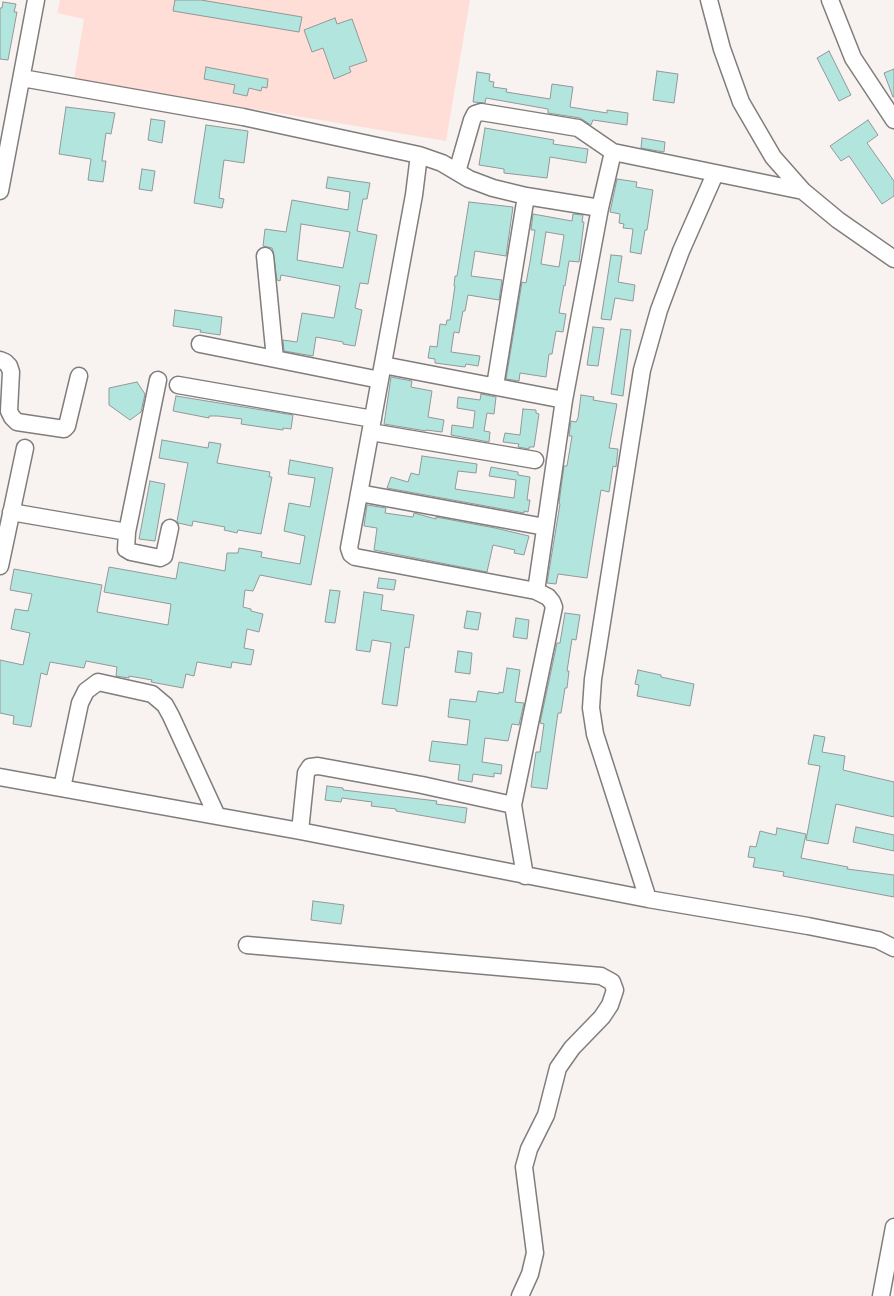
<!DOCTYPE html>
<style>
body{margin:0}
canvas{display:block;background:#f8f3f1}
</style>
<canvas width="894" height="1296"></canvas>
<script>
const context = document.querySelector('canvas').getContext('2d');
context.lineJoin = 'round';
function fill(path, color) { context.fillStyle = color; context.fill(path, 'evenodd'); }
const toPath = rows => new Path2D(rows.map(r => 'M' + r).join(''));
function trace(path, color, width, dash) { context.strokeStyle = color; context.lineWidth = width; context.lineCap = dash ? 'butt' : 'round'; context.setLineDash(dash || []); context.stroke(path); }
fill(toPath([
 [60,0,470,0,446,141,74,79,84,19,57,13]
]), '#feded7');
const building = toPath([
 [175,0,201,0,302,17,299,32,173,11,175,0],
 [3,2,16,4,14,12,17,12,8,60,0,59,0,8,2,8,3,2],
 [335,18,337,24,352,19,367,61,349,67,351,72,334,79,323,48,312,52,304,30,335,18],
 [829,51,851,95,839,101,817,58,829,51],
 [206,67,268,79,267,88,262,87,261,91,249,88,247,96,233,93,235,85,204,79,206,67],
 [894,69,894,97,893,97,884,73,894,69],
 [657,71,678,74,674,103,653,100,657,71],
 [477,72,490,74,489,81,494,82,493,87,507,89,506,92,550,99,552,84,573,87,570,107,607,113,607,110,628,113,627,125,593,120,591,125,580,118,548,113,548,109,486,98,485,103,473,102,477,72],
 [66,107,115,113,111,134,106,133,102,161,106,161,103,182,88,180,91,159,59,154,66,107],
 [151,119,165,121,162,143,148,140,151,119],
 [868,120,878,135,867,143,894,181,894,196,882,204,849,156,841,161,830,146,868,120],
 [206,125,248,131,244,163,224,160,219,198,224,199,222,208,194,203,206,125],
 [485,128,554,140,553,144,588,149,586,163,550,157,547,178,504,173,504,169,479,165,485,128],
 [642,138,665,142,664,152,641,148,642,138],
 [142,169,155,171,152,191,139,189,142,169],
 [328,177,370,183,367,199,363,199,357,231,377,235,368,284,360,283,355,308,362,310,355,346,343,344,343,342,316,337,313,356,284,351,283,340,297,342,302,313,334,318,340,286,281,275,280,281,277,280,273,251,272,248,263,246,265,229,286,232,292,200,348,210,350,192,326,188,328,177],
 [301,224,350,232,343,268,297,260,301,224],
 [617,179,637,182,636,187,653,190,647,230,645,230,641,254,630,252,633,229,623,228,624,224,619,223,620,214,610,212,617,179],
 [469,202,513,207,506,256,475,251,471,276,502,280,499,300,468,295,465,311,463,311,459,333,454,332,451,352,480,356,478,366,466,364,465,367,435,363,435,359,428,358,430,346,437,347,440,324,446,325,447,320,450,320,455,286,454,286,455,276,457,276,469,202],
 [533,214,572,221,573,214,583,215,582,222,584,222,579,262,569,261,565,286,564,285,559,313,566,314,563,332,556,331,552,354,549,354,546,377,520,373,519,381,506,379,522,282,526,283,530,262,535,230,531,230,533,214],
 [546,232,564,235,559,267,541,264,546,232],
 [611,255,622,256,618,282,635,285,633,301,615,298,611,320,601,319,611,255],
 [175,310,222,317,220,335,200,332,201,330,173,326,175,310],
 [593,327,604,328,598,366,587,365,593,327],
 [621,329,631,330,623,396,611,394,621,329],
 [391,377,412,381,411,387,432,391,428,417,444,420,442,432,426,430,426,431,384,424,391,377],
 [137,382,145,394,141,412,130,420,109,405,109,388,137,382],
 [481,394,496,397,494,414,487,413,484,431,490,432,489,442,451,435,452,425,473,428,475,411,457,408,458,397,480,400,481,394],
 [581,395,594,397,593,400,617,404,609,448,618,449,616,467,613,466,609,492,601,490,587,578,558,574,556,584,547,583,560,504,559,503,564,466,567,466,572,436,569,436,571,421,576,422,578,418,581,395],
 [176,396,293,415,291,429,283,428,283,430,268,428,241,424,242,419,218,416,209,416,209,418,173,411,176,396],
 [523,409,536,410,536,413,539,414,534,447,529,447,529,449,518,447,519,444,503,442,505,433,520,435,523,409],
 [162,440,208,448,209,442,221,444,217,463,270,472,269,477,272,477,261,534,238,530,237,533,224,530,225,527,193,521,192,526,178,523,177,521,188,463,159,458,162,440],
 [422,456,477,464,476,473,458,471,455,489,514,498,516,480,489,476,491,467,518,472,518,475,530,477,527,500,530,500,528,512,524,511,524,513,387,488,391,477,408,482,411,473,419,475,422,456],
 [290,460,333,468,311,585,260,575,253,591,245,590,243,607,251,609,251,611,263,614,259,632,247,629,244,648,254,650,251,665,232,662,231,668,197,662,194,676,186,674,183,688,151,682,152,680,129,676,129,678,116,676,117,667,86,661,84,668,50,662,47,675,41,673,31,727,13,724,14,716,0,713,0,660,23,665,30,633,11,629,15,609,28,611,32,594,10,590,14,569,102,585,97,612,168,625,171,604,104,592,109,567,176,579,179,562,225,571,227,553,238,553,239,548,262,552,261,557,300,564,305,536,284,531,289,503,310,507,315,478,288,474,290,460],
 [150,481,165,484,155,541,139,539,150,481],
 [367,505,386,508,385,513,413,517,414,513,436,519,436,517,495,528,529,536,524,555,514,553,515,550,493,545,487,572,374,550,377,528,364,526,367,505],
 [379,578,396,580,394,590,377,588,379,578],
 [330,590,340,591,335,623,325,622,330,590],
 [364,592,383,595,381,610,414,615,409,648,405,647,397,706,382,704,391,643,372,640,370,652,356,650,364,592],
 [467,611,481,613,478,630,464,628,467,611],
 [565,613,580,615,576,640,572,639,567,671,569,671,567,688,565,688,561,713,558,713,547,789,531,787,536,752,540,752,544,724,540,723,557,643,560,643,565,613],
 [516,618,529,620,527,639,513,637,516,618],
 [458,651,472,653,470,674,455,672,458,651],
 [507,668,520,670,515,702,524,703,519,725,512,724,508,741,485,738,482,762,502,765,501,774,494,773,494,777,473,774,472,782,458,780,460,765,429,761,432,741,467,745,470,720,448,717,450,699,476,702,478,691,499,694,499,692,503,693,507,668],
 [638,670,661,675,661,677,694,684,690,706,637,696,639,685,635,684,638,670],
 [814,735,825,737,822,752,845,756,843,770,894,782,894,817,836,804,828,844,806,840,820,766,808,764,814,735],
 [327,786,343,788,343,790,437,801,436,804,467,808,465,823,396,811,396,809,371,806,372,802,342,798,341,802,325,800,327,786],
 [856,827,894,835,894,851,853,842,856,827],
 [777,828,806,834,801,858,848,867,847,869,894,875,894,897,783,876,784,872,753,867,755,858,748,857,750,846,756,847,760,831,776,835,777,828],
 [313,901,344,905,341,924,311,920,313,901]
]);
fill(building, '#b3e5df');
trace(building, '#939898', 1);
const minor = toPath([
 [709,0,722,49,741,102,773,157,803,191,838,220,894,259],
 [830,0,853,58,894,120],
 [22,78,243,117,419,155,414,195,349,548,351,554,355,557,536,591,548,597,552,602,554,607,513,805],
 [419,155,442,163,469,179,493,188,526,196,600,208],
 [457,172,472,120,475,114,481,112,578,128,613,152,803,191],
 [0,191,36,0],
 [265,256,275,359],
 [200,344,380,380],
 [0,360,5,362,9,366,11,372,9,411,12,417,17,422,64,429,67,426,79,376],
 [383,365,564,400],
 [178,385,373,419],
 [495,386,526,196],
 [371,432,535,460],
 [359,493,545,527],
 [11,512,127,532,126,549,131,552,160,558,164,556,170,528],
 [127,532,158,380],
 [0,566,25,448],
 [536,591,564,400,600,208,613,152],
 [0,777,300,831,648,899,808,926,878,940,894,948],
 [62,788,80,703,86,691,98,682,152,694,165,705,171,716,217,816],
 [300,831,306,773,310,767,318,766,422,785,513,805,525,876],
 [648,899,595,734,591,708,593,679,642,370,659,310,681,251,715,174],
 [247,945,601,976,612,982,615,990,610,1005,602,1017,572,1048,558,1068,546,1115,529,1149,524,1167,535,1253,530,1274,520,1296],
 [881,1296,894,1227]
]);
trace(minor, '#817d7c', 19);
trace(minor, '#fff', 16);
</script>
